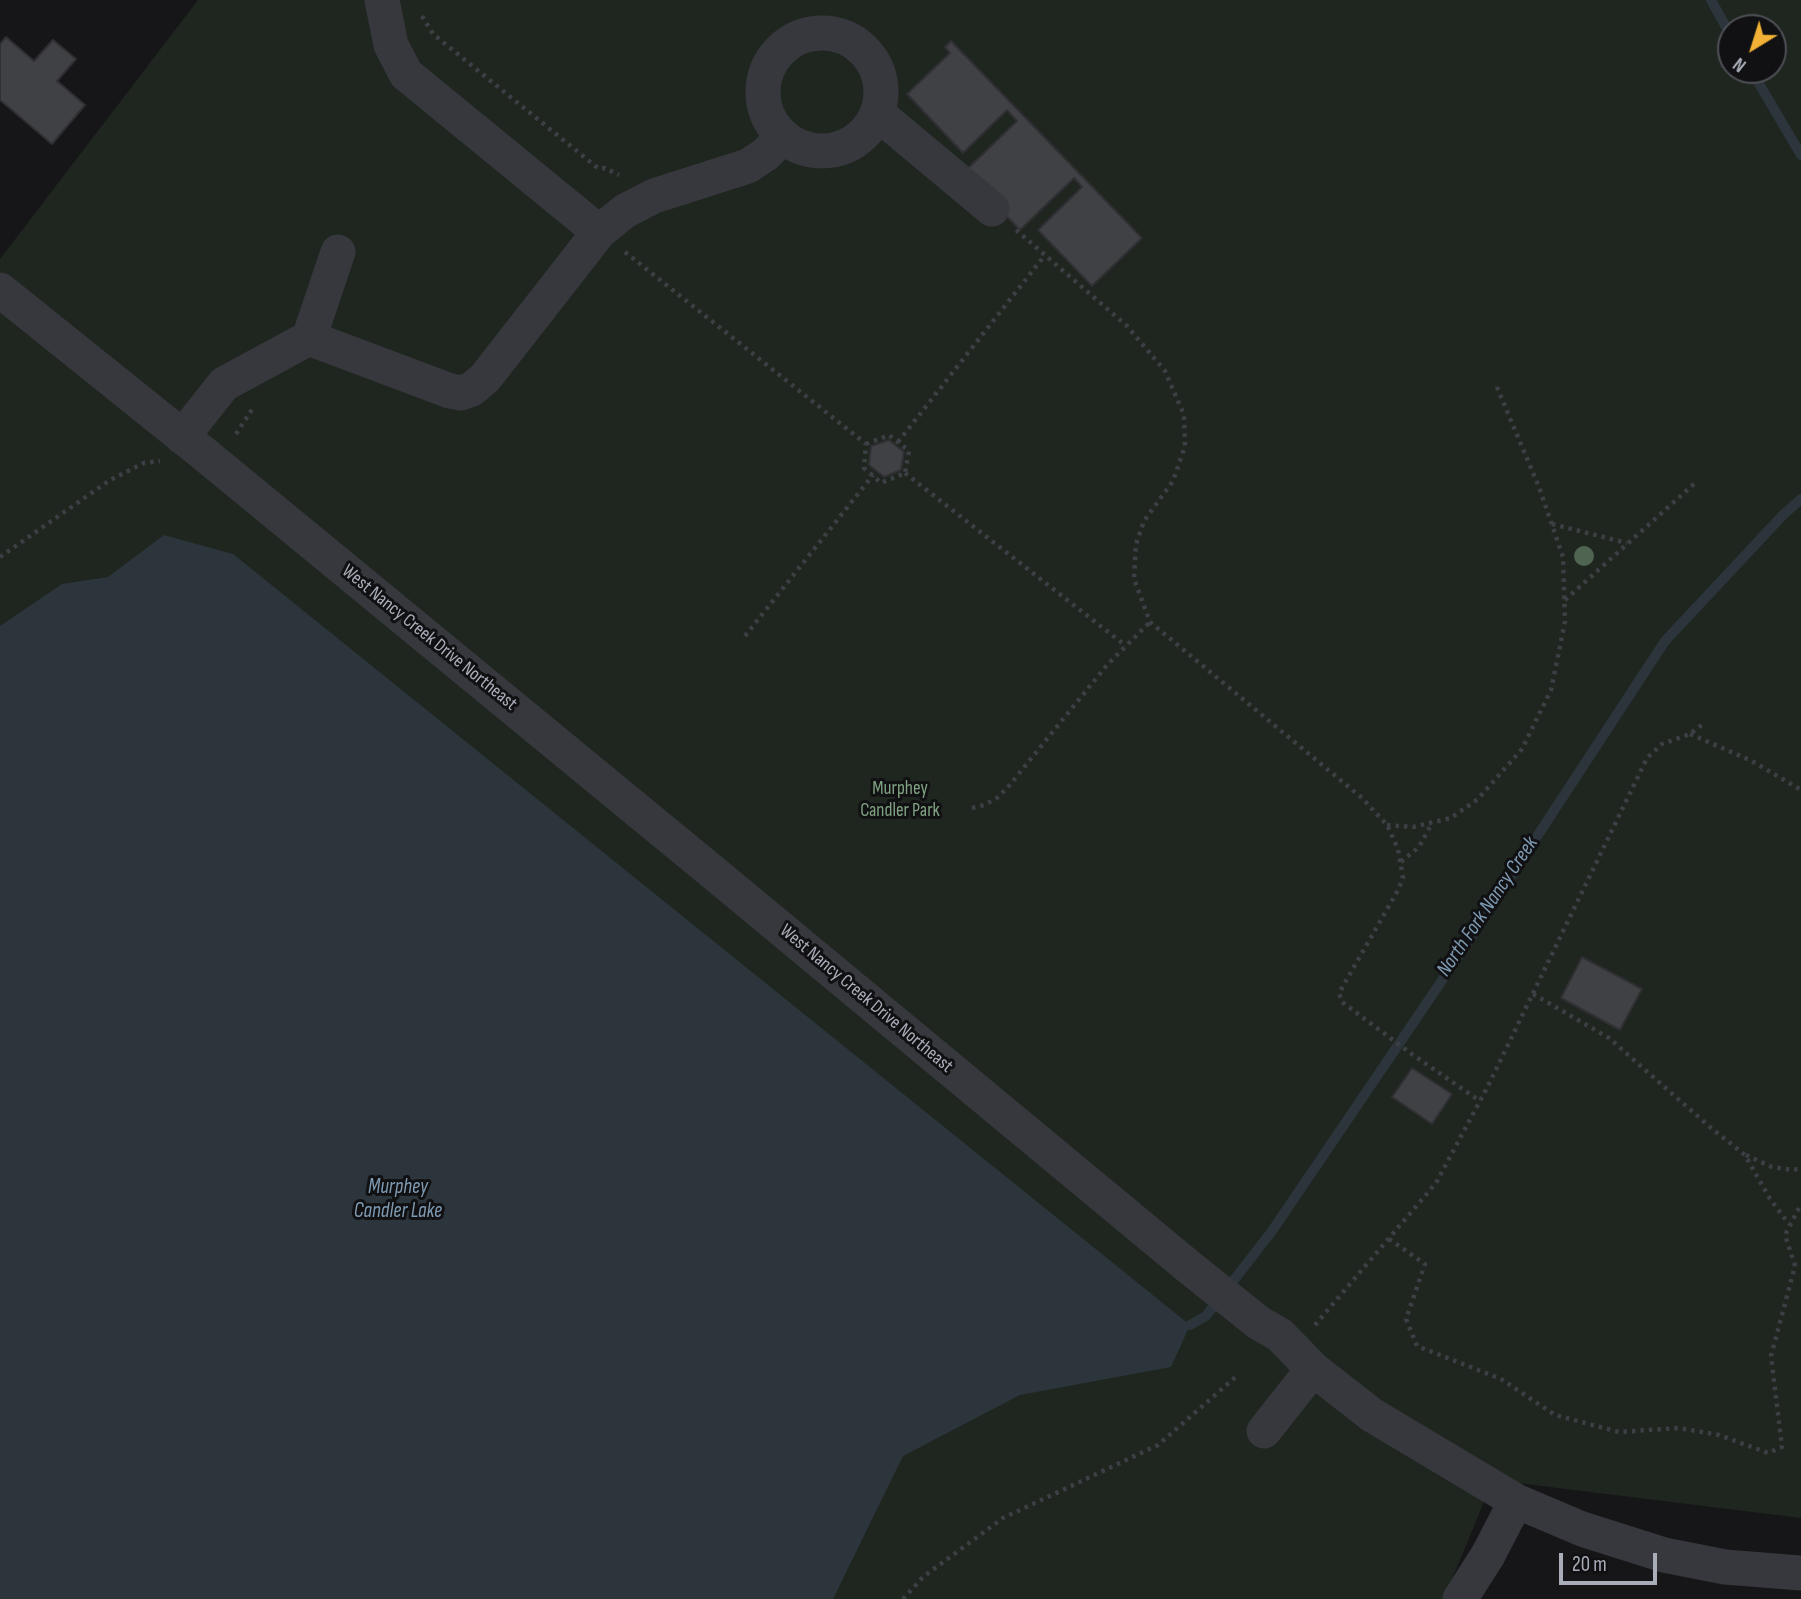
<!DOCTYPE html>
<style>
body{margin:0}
#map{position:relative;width:1801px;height:1599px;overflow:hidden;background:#161618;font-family:"Sofia Sans Condensed",sans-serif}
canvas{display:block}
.north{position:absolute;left:1717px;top:14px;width:70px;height:70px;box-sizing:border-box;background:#111113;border:2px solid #4d4f55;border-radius:50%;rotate:218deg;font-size:19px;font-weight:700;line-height:28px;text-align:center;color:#a8adb8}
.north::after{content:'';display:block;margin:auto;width:24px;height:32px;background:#f2b134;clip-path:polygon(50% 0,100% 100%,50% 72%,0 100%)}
.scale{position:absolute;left:1559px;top:1553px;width:98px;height:32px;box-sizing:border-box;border:4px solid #a8adb8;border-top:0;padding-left:9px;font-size:21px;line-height:24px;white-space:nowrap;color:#a8adb8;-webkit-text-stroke:5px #111113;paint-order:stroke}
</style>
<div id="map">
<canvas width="1801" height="1599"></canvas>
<div class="north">N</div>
<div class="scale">20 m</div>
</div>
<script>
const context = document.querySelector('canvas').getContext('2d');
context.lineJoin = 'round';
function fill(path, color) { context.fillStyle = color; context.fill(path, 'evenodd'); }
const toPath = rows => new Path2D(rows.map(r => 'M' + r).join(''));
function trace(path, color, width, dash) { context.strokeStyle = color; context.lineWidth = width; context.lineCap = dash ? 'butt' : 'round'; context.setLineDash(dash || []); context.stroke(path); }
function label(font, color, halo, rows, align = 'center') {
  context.font = font + ' "Sofia Sans Condensed",sans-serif'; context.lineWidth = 6; context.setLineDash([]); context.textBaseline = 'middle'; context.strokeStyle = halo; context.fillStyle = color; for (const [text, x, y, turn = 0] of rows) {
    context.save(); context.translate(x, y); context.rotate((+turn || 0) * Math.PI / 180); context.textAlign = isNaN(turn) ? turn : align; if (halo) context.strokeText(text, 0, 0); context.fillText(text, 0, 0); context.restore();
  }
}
fill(toPath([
 [198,0,1801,0,1801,1518,1493,1480,1444,1599,0,1599,0,259],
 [1731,28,1773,28,1773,70,1731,70]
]), '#1e261f');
fill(toPath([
 [164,535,233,554,1190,1325,1171,1367,1020,1395,903,1456,833,1599,0,1599,0,626,62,584,108,577]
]), '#2c353c');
trace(toPath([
 [1711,0,1731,36],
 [1751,70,1801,155],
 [1190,1325,1206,1316,1272,1231,1466,945,1665,641,1783,515,1801,499]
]), '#2c353c', 10);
const building = toPath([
 [6,37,34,61,53,40,76,59,57,81,85,105,52,144,0,100,0,44,6,37],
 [951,41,1142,238,1092,286,1038,230,1082,187,1074,178,1020,230,964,172,1017,121,1007,110,963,153,907,94,950,53,945,47,951,41],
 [889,440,904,452,901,470,884,477,869,465,871,446,889,440],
 [1582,957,1642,989,1620,1030,1561,998,1582,957],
 [1412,1068,1452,1094,1432,1124,1392,1097,1412,1068]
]);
fill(building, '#404145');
trace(building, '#303034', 2);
trace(toPath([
 [422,16,433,34,599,169,605,168,619,175],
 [1016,230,1127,326,1165,371,1184,415,1185,446,1173,481,1144,521,1136,544,1134,579,1150,622,1362,798,1387,825,1398,849,1403,878,1397,892,1339,993,1342,1002,1413,1055,1480,1101],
 [625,252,866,444,864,468,881,483,905,473],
 [236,434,253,408],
 [898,442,1045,255],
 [866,444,889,435,909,451,905,473],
 [905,473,1126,646],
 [1552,524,1627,543],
 [0,557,110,480,144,463,160,461],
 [1565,600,1695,483],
 [745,636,873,475],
 [1690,734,1752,761,1801,790],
 [972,808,984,805,997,798,1008,787,1107,665,1150,622],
 [1387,825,1413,827,1451,818,1478,799,1522,749,1551,690,1565,622,1563,557,1539,487,1496,385],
 [1401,862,1419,847,1432,823],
 [1533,994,1609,1038,1711,1128,1745,1155,1770,1199,1789,1224],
 [1746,1155,1772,1167,1793,1170,1801,1168],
 [1389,1239,1425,1264,1406,1319,1417,1346,1501,1379,1555,1415,1619,1432,1679,1428,1719,1435,1768,1453,1782,1447,1771,1356,1795,1266,1785,1235,1801,1204],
 [1315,1325,1436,1183,1488,1086,1647,758,1662,744,1690,734,1703,724],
 [903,1599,923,1577,1003,1518,1158,1445,1239,1374]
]), '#3d3f44', 4.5, [3.5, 5]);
trace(toPath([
 [382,0,391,45,406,74,599,232],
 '763 92a59 59 0 1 1 118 0a59 59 0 1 1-118 0Z',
 [877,113,992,209],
 [0,290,203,453,715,874,1189,1267,1259,1323,1280,1335,1313,1369,1372,1415,1516,1501,1582,1529,1664,1555,1725,1567,1801,1573],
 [309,338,450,391,461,393,472,389,485,378,599,232,625,211,654,196,748,166,766,154,783,136],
 [182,437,224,384,309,338,338,252],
 [1264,1431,1313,1369],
 [1460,1599,1488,1555,1516,1501]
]), '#37383d', 35);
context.fillStyle = '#506452';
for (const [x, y] of [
 [1584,556]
]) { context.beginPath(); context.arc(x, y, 10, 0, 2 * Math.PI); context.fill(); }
label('19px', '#a8adb8', '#111113', [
 ["West Nancy Creek Drive Northeast",429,638,39],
 ["West Nancy Creek Drive Northeast",866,999,40]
]);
label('19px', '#7fa381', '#111113', [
 ["Murphey",900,789],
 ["Candler Park",900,811]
]);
label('italic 21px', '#7f9bb3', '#111113', [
 ["North Fork Nancy Creek",1488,907,-56],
 ["Murphey",398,1188],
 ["Candler Lake",398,1212]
]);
</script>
